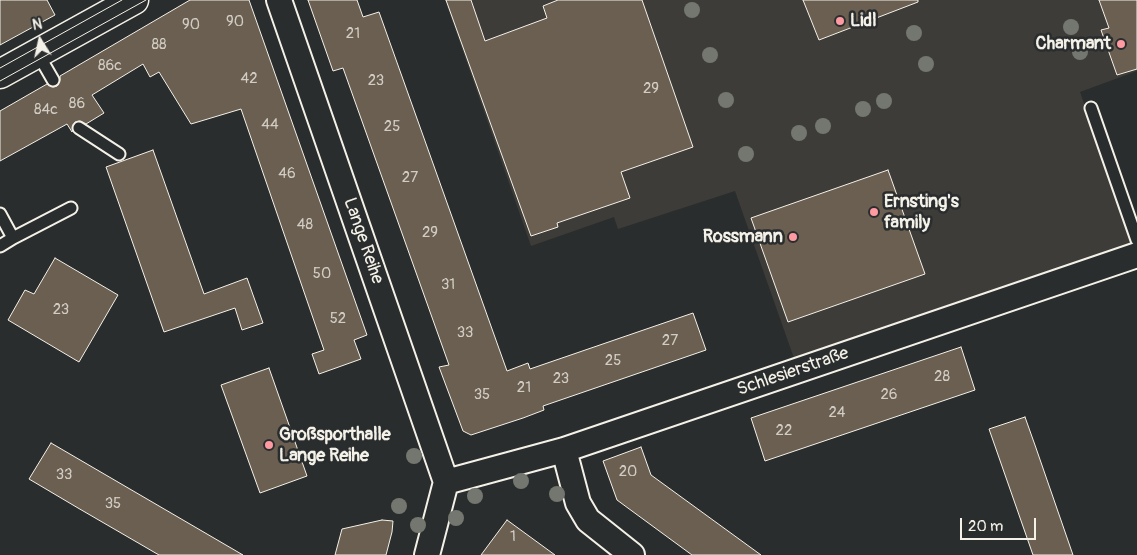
<!DOCTYPE html>
<meta charset="utf-8">
<style>
body{margin:0}
#map{position:relative;width:1137px;height:555px;overflow:hidden;background:#2a2d2e;font-family:Pangolin,sans-serif}
canvas{display:block}
.north{position:absolute;left:15px;top:15px;width:50px;height:50px;-webkit-text-stroke:4px #2a2d2e;paint-order:stroke;rotate:350deg;font-size:14px;font-weight:700;line-height:20px;text-align:center;color:#f4f1e8}
.north::after{content:'';display:block;margin:auto;width:18px;height:22px;background:#f4f1e8;clip-path:polygon(50% 0,100% 100%,50% 72%,0 100%)}
.scale{position:absolute;left:960px;top:518px;width:76px;height:22px;box-sizing:border-box;border:2px solid #f4f1e8;border-top:0;padding-left:6px;font-size:15px;line-height:18px;white-space:nowrap;color:#f4f1e8;-webkit-text-stroke:4px #2a2d2e;paint-order:stroke}
</style>
<div id="map">
<canvas width="1137" height="555"></canvas>
<div class="north">N</div>
<div class="scale">20 m</div>
</div>
<script>
const context = document.querySelector('canvas').getContext('2d');
context.lineJoin = 'round';
function fill(path, color) { context.fillStyle = color; context.fill(path, 'evenodd'); }
const toPath = rows => new Path2D(rows.map(r => 'M' + r).join(''));
function trace(path, color, width, dash) { context.strokeStyle = color; context.lineWidth = width; context.lineCap = dash ? 'butt' : 'round'; context.setLineDash(dash || []); context.stroke(path); }
function label(font, color, halo, rows, align = 'center') {
  context.font = font + ' Pangolin,sans-serif'; context.lineWidth = 5; context.setLineDash([]); context.textBaseline = 'middle'; context.strokeStyle = halo; context.fillStyle = color; for (const [text, x, y, turn = 0] of rows) {
    context.save(); context.translate(x, y); context.rotate((+turn || 0) * Math.PI / 180); context.textAlign = isNaN(turn) ? turn : align; if (halo) context.strokeText(text, 0, 0); context.fillText(text, 0, 0); context.restore();
  }
}
fill(toPath([
 [445,0,1137,0,1137,71,1080,92,1134,248,795,361,735,191,618,229,614,217,531,246]
]), '#3d3c38');
const building = toPath([
 [0,0,47,0,55,15,0,45,0,0],
 [190,0,249,0,367,335,354,340,361,359,319,374,312,354,324,350,241,109,191,124,159,72,150,77,143,64,92,95,104,113,86,124,80,121,75,122,72,132,67,124,0,161,0,111,47,84,53,87,57,86,60,80,60,76,190,0],
 [308,0,357,0,363,17,379,12,507,371,528,363,530,369,693,313,706,350,543,406,544,410,523,418,471,435,463,431,439,367,449,365,343,68,333,71,308,0],
 [446,0,471,0,485,41,547,18,543,6,558,0,642,0,693,147,621,172,630,198,557,223,558,227,531,236,446,0],
 [803,0,918,0,918,2,819,40,803,0],
 [1099,0,1137,0,1137,69,1117,75,1101,30,1109,28,1099,0],
 [153,150,204,294,247,278,263,323,242,330,235,308,164,332,106,167,153,150],
 [888,170,925,274,788,322,751,218,888,170],
 [55,258,118,295,79,362,8,320,25,290,34,294,55,258],
 [961,347,975,390,765,461,751,418,961,347],
 [269,368,307,476,260,493,221,385,269,368],
 [1025,417,1036,448,1073,555,1033,555,989,429,1025,417],
 [51,443,243,555,159,555,78,508,29,479,51,443],
 [641,447,651,475,761,555,692,555,617,500,603,461,641,447],
 [382,520,393,521,392,532,386,555,335,555,342,529,382,520],
 [507,520,555,555,481,555,507,520]
]);
fill(building, '#6a5f51');
trace(building, '#f4f1e8', 1);
const service = toPath([
 [38,54,53,80],
 [1091,108,1137,240],
 [79,128,119,154],
 [0,214,13,238,0,246],
 [13,238,71,208]
]);
const minor = toPath([
 [279,0,446,482],
 [564,450,578,503,588,520,632,555],
 [446,482,564,450,1137,255],
 [427,555,446,482]
]);
const secondary = toPath([
 [0,74,134,0]
]);
trace(service, '#f4f1e8', 15);
trace(minor, '#f4f1e8', 28);
trace(secondary, '#f4f1e8', 31);
trace(service, '#2a2d2e', 11);
trace(minor, '#2a2d2e', 24);
trace(secondary, '#2a2d2e', 28);
trace(toPath([
 [0,68,122,0],
 [0,81,146,0]
]), '#f4f1e8', 1);
context.fillStyle = '#74776f';
for (const [x, y] of [
 [692,10],
 [1071,27],
 [914,33],
 [1080,52],
 [710,55],
 [926,64],
 [726,100],
 [884,101],
 [863,109],
 [823,126],
 [799,133],
 [746,154],
 [414,456],
 [521,481],
 [557,494],
 [475,496],
 [399,506],
 [456,518],
 [418,525]
]) { context.beginPath(); context.arc(x, y, 8, 0, 2 * Math.PI); context.fill(); }
for (const [x, y, r, color] of [
 [840,21,5,"#ff9aa2"],
 [1121,44,5,"#ff9aa2"],
 [874,212,5,"#ff9aa2"],
 [793,237,5,"#ff9aa2"],
 [269,445,5,"#ff9aa2"]
]) { const dot = new Path2D(); dot.arc(x, y, r, 0, 2 * Math.PI); context.fillStyle = color; context.fill(dot); trace(dot, '#2a2d2e', 2); }
label('15px', '#d2ccc2', null, [
 ["90",235,22],
 ["90",191,25],
 ["21",353,34],
 ["88",159,45],
 ["86c",110,66],
 ["42",249,79],
 ["23",376,81],
 ["29",651,89],
 ["86",77,104],
 ["84c",46,110],
 ["44",270,125],
 ["25",392,127],
 ["46",287,174],
 ["27",410,178],
 ["48",305,225],
 ["29",430,233],
 ["50",322,274],
 ["31",448,285],
 ["23",61,310],
 ["52",338,319],
 ["33",465,333],
 ["27",670,341],
 ["25",613,361],
 ["28",942,377],
 ["23",561,379],
 ["21",524,388],
 ["35",482,395],
 ["26",889,395],
 ["24",837,413],
 ["22",784,431],
 ["20",628,472],
 ["33",64,475],
 ["35",113,504],
 ["1",513,537]
]);
label('bold 18px', '#f4f1e8', '#2a2d2e', [
 ["Lidl",850,21],
 ["Charmant",1111,44,"right"],
 ["Ernsting's",884,202],
 ["family",884,223],
 ["Rossmann",783,237,"right"],
 ["Großsporthalle",279,435],
 ["Lange Reihe",279,456]
], 'left');
label('18px', '#f4f1e8', '#2a2d2e', [
 ["Lange Reihe",363,241,71],
 ["Schlesierstraße",793,372,-19]
]);
</script>
